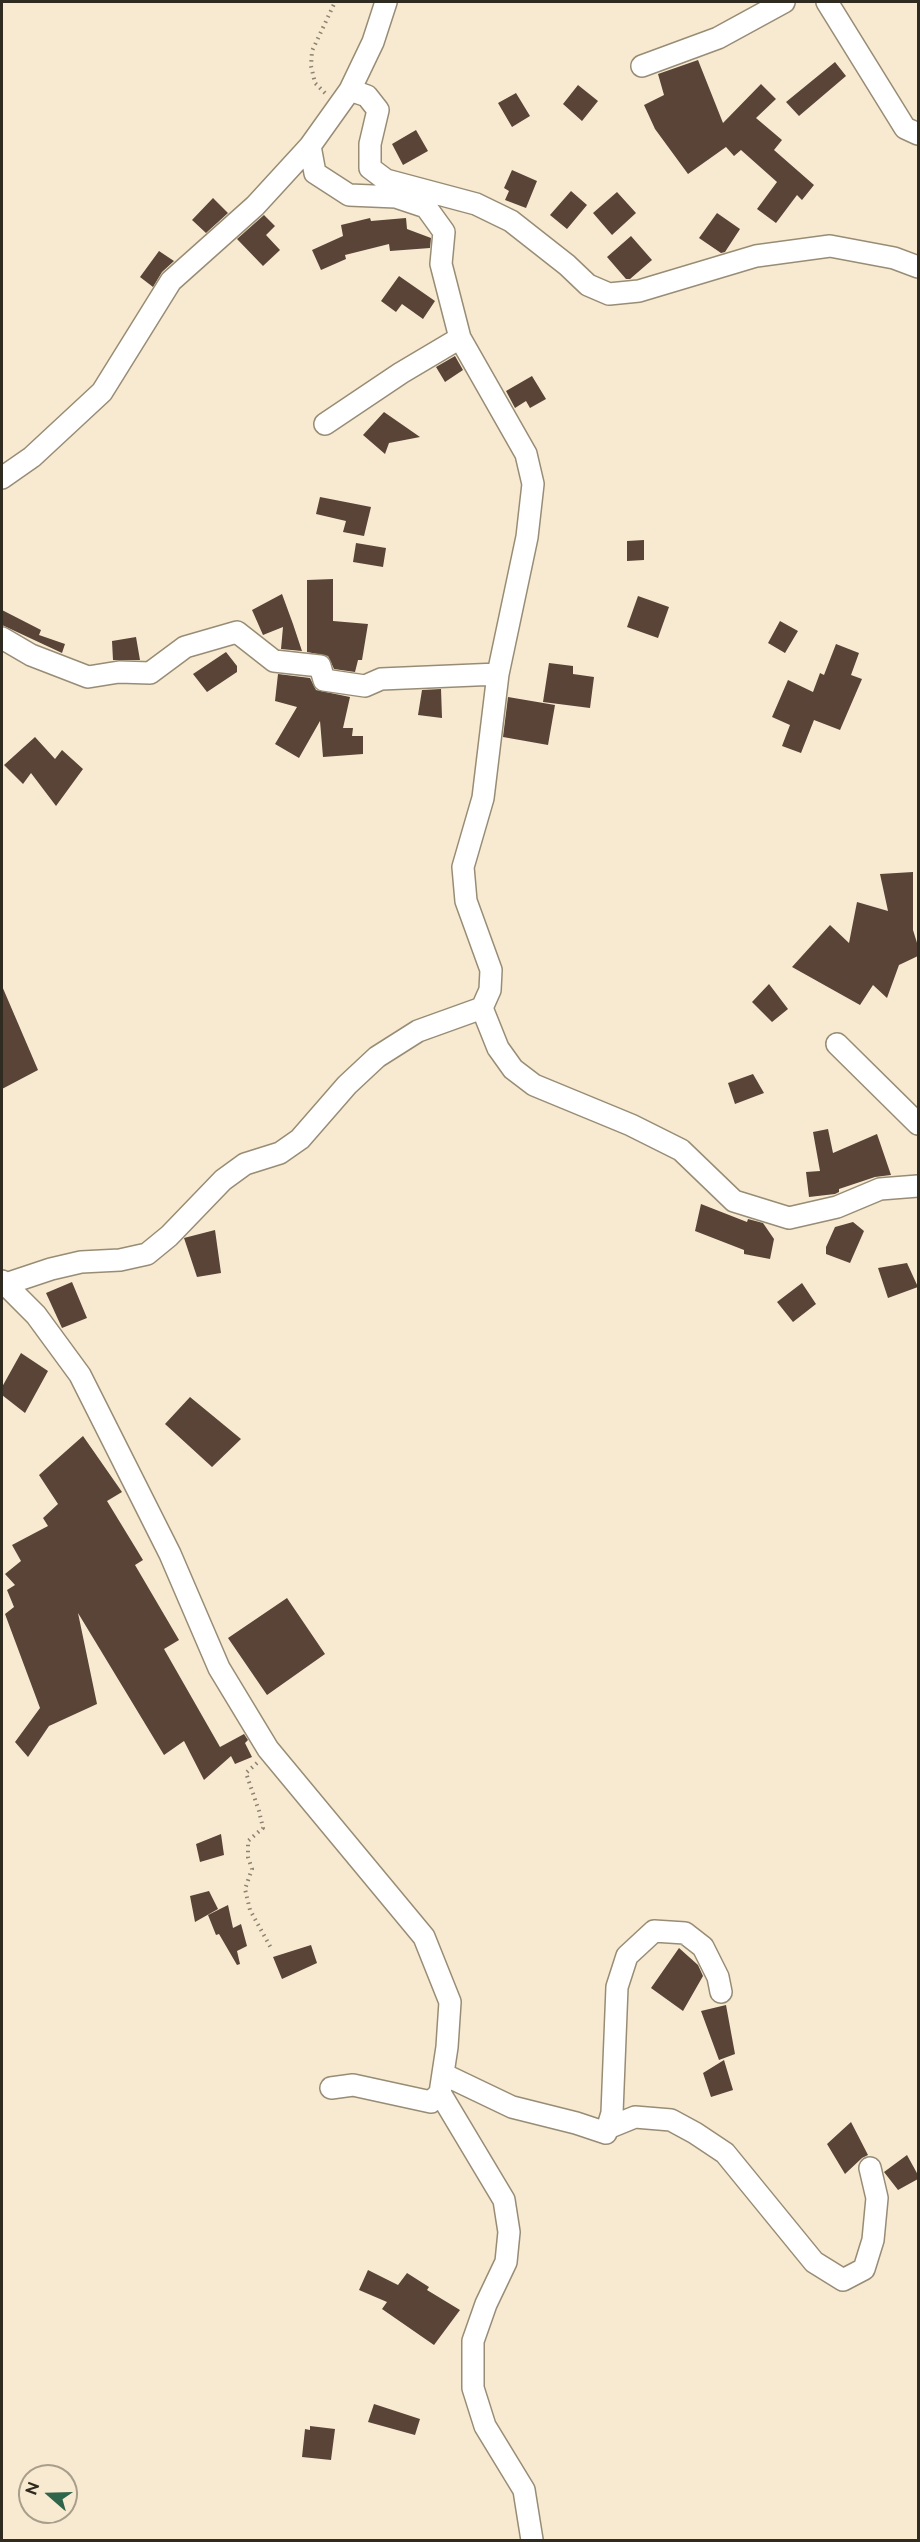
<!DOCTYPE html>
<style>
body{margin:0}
#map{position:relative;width:920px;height:2542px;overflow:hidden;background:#f8ead1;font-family:Raleway,sans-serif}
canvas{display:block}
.frame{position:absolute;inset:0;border:3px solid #302b21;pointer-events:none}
.north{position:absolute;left:18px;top:2464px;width:60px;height:60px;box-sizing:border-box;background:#f8ead1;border:2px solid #a89e8b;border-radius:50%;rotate:290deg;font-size:16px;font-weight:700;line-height:24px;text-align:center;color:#302b21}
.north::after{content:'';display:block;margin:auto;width:21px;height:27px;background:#2f654b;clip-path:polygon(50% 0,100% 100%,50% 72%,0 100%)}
</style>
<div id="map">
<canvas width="920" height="2542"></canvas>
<div class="frame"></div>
<div class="north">N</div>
</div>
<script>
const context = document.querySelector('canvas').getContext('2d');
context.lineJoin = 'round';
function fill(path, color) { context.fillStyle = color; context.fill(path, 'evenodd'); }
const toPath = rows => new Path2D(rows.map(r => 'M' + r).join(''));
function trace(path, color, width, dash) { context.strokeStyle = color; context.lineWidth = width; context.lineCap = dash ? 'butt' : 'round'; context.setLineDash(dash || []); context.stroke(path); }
fill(toPath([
 [698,60,723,123,761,84,776,99,756,118,782,140,774,150,814,185,802,200,797,195,776,223,757,209,777,182,741,150,734,156,726,147,688,174,655,129,644,105,664,95,658,74],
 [835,62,846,76,799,116,786,102],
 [578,85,598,101,582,121,563,104],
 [516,93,530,116,512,127,498,103],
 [416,130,428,151,403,165,392,144],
 [512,170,537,181,526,208,505,200,509,191,504,188],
 [571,191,587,205,567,229,550,215],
 [617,192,636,213,612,235,593,213],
 [213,198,228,213,206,233,192,220],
 [717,213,740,229,725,252,721,253,699,238],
 [264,215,275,226,266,235,280,250,263,266,237,239],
 [370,218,371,221,406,218,407,229,431,238,430,248,390,251,389,244,345,255,346,259,321,270,312,250,343,236,341,225],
 [631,236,652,260,630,279,626,279,607,257],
 [159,251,174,261,162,272,153,287,140,277],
 [399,276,435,301,423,319,402,304,396,312,381,301],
 [455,356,463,370,445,382,436,367],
 [532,376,546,399,530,408,526,401,515,408,506,391],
 [384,412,420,437,389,443,385,454,363,435],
 [320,497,371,507,364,536,343,532,346,521,316,514],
 [644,540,644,560,627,561,627,541],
 [356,543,386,548,383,567,353,562],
 [333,579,333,621,368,624,362,660,358,660,355,672,334,669,328,656,307,652,307,580],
 [282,594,293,624,302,651,281,649,283,627,263,635,252,610],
 [638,596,669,607,658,638,627,627],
 [2,610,41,630,39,635,65,644,62,653,2,625],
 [780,621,798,631,785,653,768,643],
 [136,637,140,660,113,660,112,641],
 [836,644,859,653,851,675,862,679,840,730,814,720,801,753,782,746,790,725,772,717,788,680,813,692,820,673,824,675],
 [226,652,237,666,237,672,207,692,193,674],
 [549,663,573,666,573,674,594,677,590,708,543,702],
 [278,674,310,678,316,690,350,697,343,728,353,728,352,736,363,736,363,754,323,757,320,721,299,758,275,744,297,707,275,701],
 [441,689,442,718,418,715,422,690],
 [508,697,555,705,548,745,503,737],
 [35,737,55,759,62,750,83,769,56,806,31,773,23,784,4,765],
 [913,872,913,930,918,946,918,956,899,965,887,998,873,985,860,1005,792,967,830,925,849,943,857,902,888,911,880,874],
 [769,984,788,1009,772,1022,752,1002],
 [2,986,38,1070,2,1089],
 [753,1074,764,1093,735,1104,728,1083],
 [828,1129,833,1153,877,1134,891,1175,875,1177,839,1189,839,1192,835,1194,809,1197,806,1172,820,1171,813,1132],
 [701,1204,747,1222,748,1219,763,1223,774,1239,770,1259,744,1254,744,1250,695,1231],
 [853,1222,864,1231,850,1263,826,1254,826,1247,835,1227],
 [215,1230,221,1273,197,1277,184,1238],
 [907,1263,918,1287,888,1298,878,1268],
 [72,1282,87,1318,62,1328,46,1293],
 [802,1283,816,1304,793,1322,777,1302],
 [21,1353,48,1371,25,1413,2,1395,2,1387],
 [190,1397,241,1439,212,1467,165,1424],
 [83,1436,122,1492,107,1501,143,1560,135,1565,179,1640,164,1649,220,1747,244,1734,248,1740,245,1743,252,1757,235,1764,231,1756,204,1780,184,1741,164,1755,78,1613,97,1704,49,1726,28,1757,15,1742,40,1708,5,1614,14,1607,7,1590,15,1585,5,1574,21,1561,12,1545,48,1526,43,1518,58,1504,39,1475],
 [287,1598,325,1654,267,1695,228,1638],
 [221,1834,224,1855,200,1862,196,1844],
 [209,1891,218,1909,195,1922,190,1896],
 [228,1905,233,1928,241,1924,247,1946,237,1951,240,1964,237,1965,219,1934,216,1935,208,1915],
 [311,1945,317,1963,282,1979,273,1957],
 [679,1948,698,1965,703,1976,683,2011,651,1988],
 [726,2005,735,2054,719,2060,701,2011],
 [724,2060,733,2090,711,2097,703,2073],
 [851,2122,868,2155,862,2158,845,2174,827,2144],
 [907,2155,918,2175,918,2179,898,2190,884,2172],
 [368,2270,398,2285,407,2273,429,2287,427,2290,460,2310,434,2345,382,2309,387,2302,359,2290],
 [374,2404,420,2419,415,2435,368,2422],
 [310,2426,335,2429,331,2460,302,2457,305,2429,310,2430]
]), '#594437');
const minor = toPath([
 [386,2,373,42,350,90,310,146,315,173,349,195,396,197,426,207,444,232,441,264,460,338,526,454,533,484,527,537,498,674,483,798,463,867,466,901,491,970,490,990,482,1008],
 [827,2,905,128,918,134],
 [642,66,718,38,784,2],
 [350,90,367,96,378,110,370,144,370,168,386,180,476,204,511,221,567,265,588,285,609,294,639,291,756,256,830,246,894,258,918,267],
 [325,424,401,373,460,338],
 [2,478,32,457,102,392,171,281,255,206,310,146],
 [2,638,31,655,88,677,119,672,150,673,185,647,237,632,274,661,320,666,324,680,365,686,381,679,498,674],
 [482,1008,498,1048,513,1069,534,1085,631,1125,681,1150,734,1201,789,1218,837,1207,880,1189,918,1186],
 [837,1044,918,1124],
 [2,1281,36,1315,80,1375,170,1554,219,1668,268,1749,424,1937,450,2002,447,2047,440,2093,504,2200,509,2232,506,2262,486,2304,473,2341,473,2388,485,2426,524,2490,532,2540],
 [6,1284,51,1269,81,1262,120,1260,147,1254,169,1236,223,1180,245,1164,280,1153,300,1139,347,1085,377,1057,418,1031,482,1008],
 [443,2074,512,2107,576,2123,606,2133,612,2113,617,1987,627,1956,654,1931,685,1933,703,1947,718,1977,721,1992],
 [331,2088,353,2085,431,2102,440,2093],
 [608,2128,635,2117,671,2120,695,2133,725,2153,814,2262,843,2280,864,2269,873,2240,877,2198,870,2168]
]);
trace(minor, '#988c75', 24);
trace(toPath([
 [325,93,315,83,311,66,312,51,335,2],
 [257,1763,246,1773,259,1811,263,1828,248,1841,248,1857,252,1869,245,1889,250,1910,271,1948]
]), '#8b8271', 4, [1.5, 4.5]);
trace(minor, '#fff', 21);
</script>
